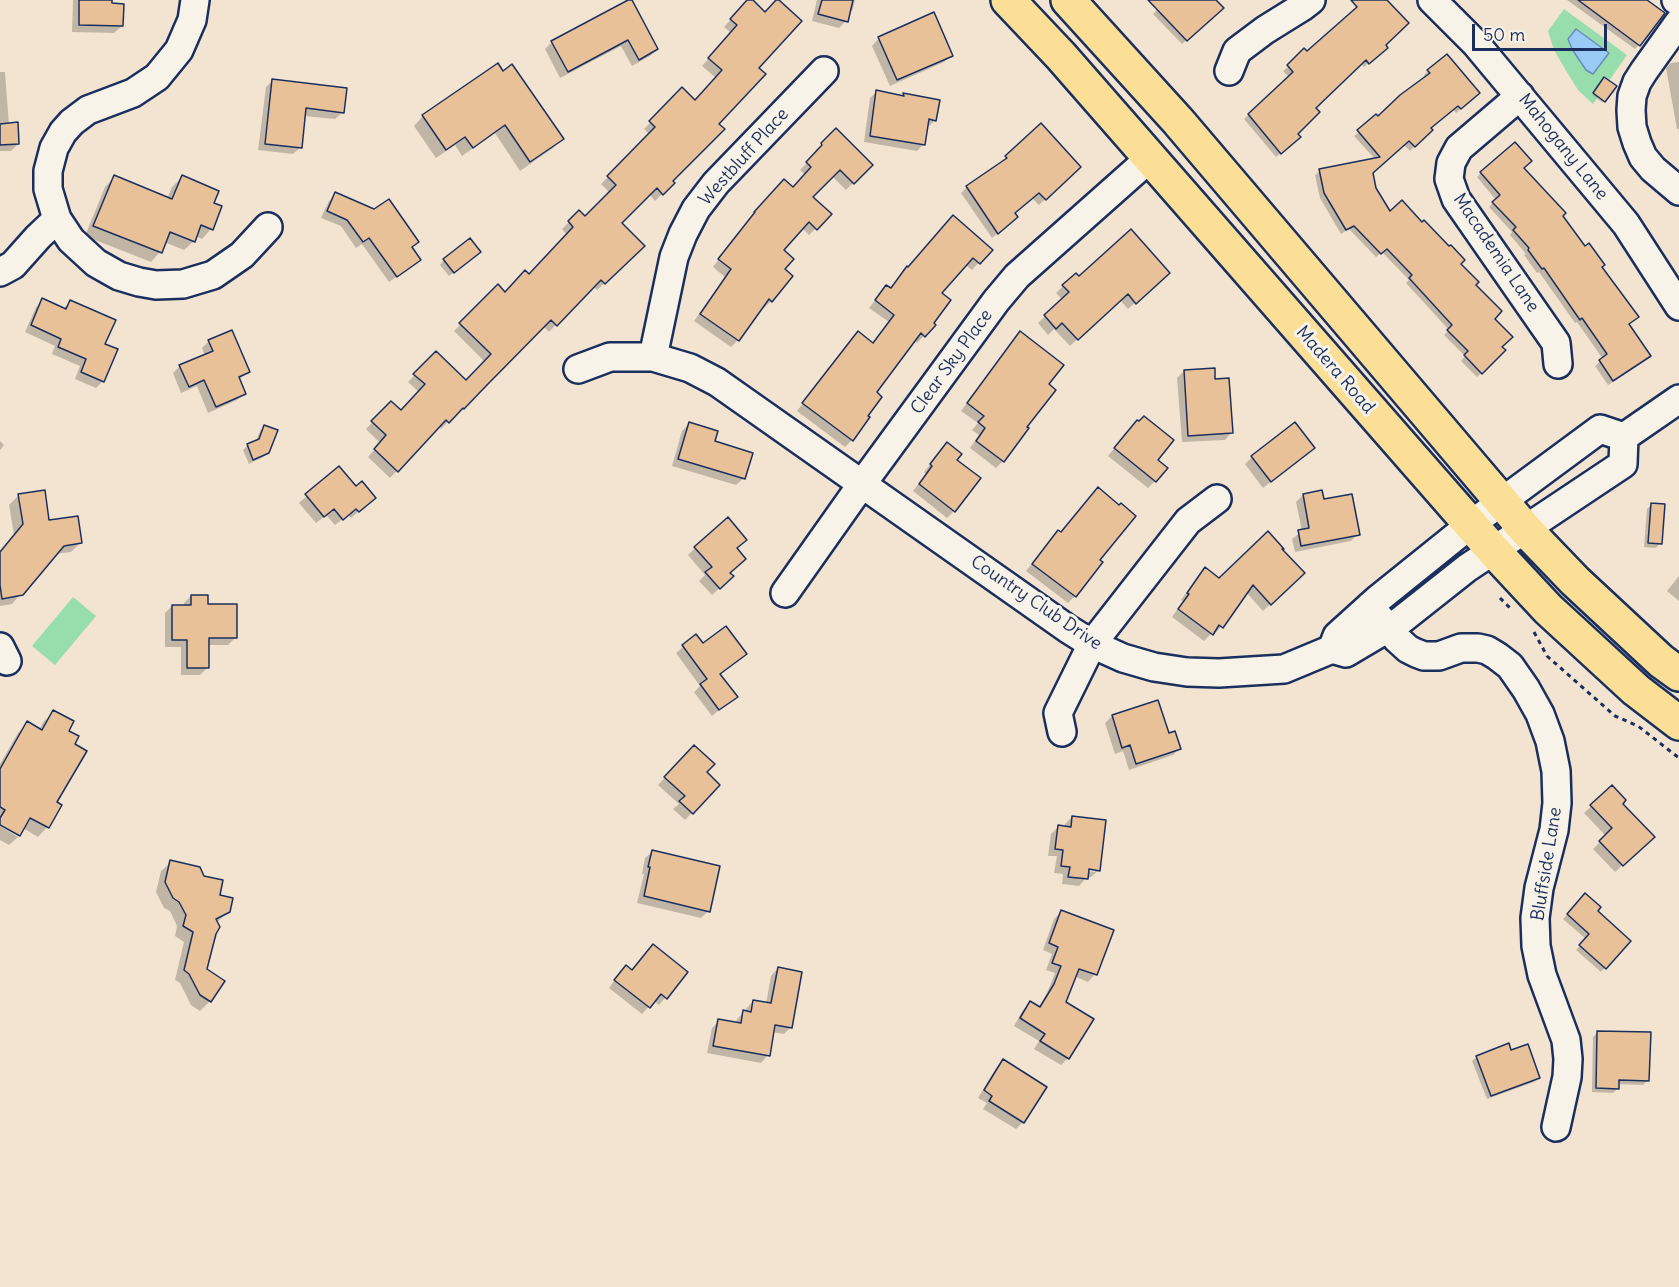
<!DOCTYPE html>
<style>
body{margin:0}
#map{position:relative;width:1679px;height:1287px;overflow:hidden;background:#f2e4d0;font-family:Delius,sans-serif}
canvas{display:block}
.scale{position:absolute;left:1472px;top:24px;width:135px;height:27px;box-sizing:border-box;border:3px solid #1b2f5e;border-top:0;padding-left:8px;font-size:18px;line-height:21px;white-space:nowrap;color:#1b2f5e;-webkit-text-stroke:4px #f7f3e8;paint-order:stroke}
</style>
<div id="map">
<canvas width="1679" height="1287"></canvas>
<div class="scale">50 m</div>
</div>
<script>
const context = document.querySelector('canvas').getContext('2d');
context.lineJoin = 'round';
function fill(path, color) { context.fillStyle = color; context.fill(path, 'evenodd'); }
const toPath = rows => new Path2D(rows.map(r => 'M' + r).join(''));
function trace(path, color, width, dash) { context.strokeStyle = color; context.lineWidth = width; context.lineCap = dash ? 'butt' : 'round'; context.setLineDash(dash || []); context.stroke(path); }
function label(font, color, halo, rows, align = 'center') {
  context.font = font + ' Delius,sans-serif'; context.lineWidth = 6; context.setLineDash([]); context.textBaseline = 'middle'; context.strokeStyle = halo; context.fillStyle = color; for (const [text, x, y, turn = 0] of rows) {
    context.save(); context.translate(x, y); context.rotate((+turn || 0) * Math.PI / 180); context.textAlign = isNaN(turn) ? turn : align; if (halo) context.strokeText(text, 0, 0); context.fillText(text, 0, 0); context.restore();
  }
}
fill(toPath([
 [1564,9,1627,55,1593,104,1578,90,1565,69,1554,50,1548,31],
 [73,597,96,616,55,665,32,646]
]), '#97deac');
const water = toPath([
 [1576,29,1609,53,1593,74,1586,70,1572,49,1568,39,1576,29]
]);
fill(water, '#99cbf6');
trace(water, '#678db9', 1.5);
fill(toPath([
 [73,0,110,0,110,5,122,26,114,33,72,32],
 [749,0,750,0,757,68,717,124,671,181,673,183,655,201,649,194,620,223,643,246,597,290,593,286,549,332,543,326,456,415,455,414,441,429,439,426,390,478,368,457,380,443,366,429,391,403,401,412,419,392,408,382,436,353,466,382,485,362,454,331,498,287,505,294,529,276,567,235,562,229,579,212,585,218,610,193,601,184,650,135,644,129,682,90,695,101,716,78,702,66,731,33,724,27],
 [817,0,855,0,853,9,848,14,846,21,839,28,812,21],
 [1167,0,1215,0,1217,13,1182,44,1153,14],
 [1364,0,1385,0,1384,45,1381,52,1364,67,1361,64,1314,108,1296,134,1294,142,1276,157,1244,119,1289,77,1283,71,1288,67,1304,51,1307,53,1354,12,1353,11],
 [1567,0,1644,0,1639,45,1635,49],
 [630,1,657,49,650,56,632,66,621,46,560,78,545,49,552,42],
 [879,38,951,55,944,62,890,86,872,46],
 [1679,62,1679,129,1677,129,1666,68,1671,63],
 [497,65,562,139,553,148,520,171,495,133,462,156,455,145,436,158,414,126,423,116],
 [1428,71,1474,97,1456,113,1453,109,1429,128,1431,130,1410,151,1404,145,1371,173,1375,189,1390,214,1459,264,1474,285,1492,319,1500,347,1504,350,1477,377,1461,361,1465,356,1444,335,1449,330,1406,283,1409,280,1382,252,1376,257,1349,229,1341,234,1320,198,1315,175,1320,171,1375,159,1354,136,1378,118,1426,78,1424,75],
 [0,72,5,72,9,125,18,144,11,151,0,151],
 [273,80,343,112,335,119,304,116,301,147,293,154,258,150,266,87],
 [1603,81,1604,101,1603,103,1593,95],
 [877,91,902,97,904,95,938,101,935,120,928,127,927,126,924,144,917,151,864,142,870,98],
 [836,130,871,165,846,190,832,176,811,197,830,214,809,235,802,228,782,251,783,270,791,276,771,301,764,308,762,306,738,340,731,347,694,321,725,277,713,267,749,219,777,188,792,189,805,175,800,170,817,153,815,151],
 [1006,157,1079,167,1039,205,1032,198,1013,214,1010,223,992,238,961,193,967,187,1001,164],
 [1522,168,1561,216,1637,317,1628,325,1645,360,1608,385,1595,366,1603,359,1577,322,1575,323,1539,272,1537,273,1524,255,1526,254,1510,235,1512,232,1489,207,1496,200,1477,177,1481,173],
 [114,177,167,199,172,187,182,177,212,204,211,229,202,239,196,236,194,241,184,250,164,242,160,252,151,262,85,236,105,187],
 [336,194,411,248,412,266,389,282,362,244,356,248,341,226,321,218,329,201],
 [990,250,972,270,966,265,940,293,932,323,934,325,917,343,914,340,874,393,852,440,845,447,797,411,858,333,872,344,889,322,869,308,880,294,886,287,890,289,907,268],
 [475,256,449,276,440,265,444,260],
 [1078,278,1161,279,1128,309,1120,300,1070,346,1054,329,1048,335,1038,323,1063,300,1056,293,1063,286],
 [43,300,63,309,70,302,103,344,103,381,96,388,75,379,80,366,52,354,55,346,25,332,36,307],
 [1020,333,1047,385,1025,427,1003,461,996,468,970,448,979,435,972,430,978,423,961,411,1013,340],
 [209,341,249,371,238,380,244,393,237,400,208,413,197,386,181,393,173,373,180,366,205,356,202,348],
 [1184,371,1214,380,1232,432,1225,440,1182,442,1177,378],
 [689,424,713,442,744,478,736,485,672,466,682,431],
 [264,427,268,453,263,457,249,464,243,450,248,445,256,441,260,431],
 [1130,429,1156,460,1155,481,1148,488,1108,456],
 [0,441,4,445,0,450],
 [947,444,955,460,954,511,947,518,913,491,926,474,924,472],
 [1313,448,1263,488,1245,464,1252,457],
 [338,468,367,504,351,518,348,515,335,525,326,515,316,523,299,503],
 [19,495,48,522,81,542,71,552,55,554,12,604,0,606,0,553,14,535,9,505],
 [1303,495,1323,500,1358,534,1351,541,1295,552,1292,539,1302,531,1296,502],
 [1651,505,1660,543,1656,548,1644,547,1647,509],
 [1058,532,1098,560,1075,596,1068,603,1026,571],
 [695,548,735,549,725,583,712,595,699,581,705,575,688,555],
 [1282,549,1281,550,1303,573,1263,611,1246,592,1221,627,1214,634,1212,633,1204,641,1172,617,1183,601,1181,600,1198,576,1205,569,1219,580],
 [1679,576,1679,601,1667,591],
 [191,596,207,606,235,638,228,645,207,645,207,668,200,675,181,675,181,647,165,647,165,613,172,606,184,606,184,603],
 [696,636,719,675,736,696,712,716,694,692,700,686,676,653],
 [54,712,55,803,60,806,47,827,38,837,23,828,18,836,18,833,0,823,0,764,18,733,28,723,39,730,44,721],
 [1112,716,1168,735,1180,748,1173,755,1129,770,1123,751,1115,754,1105,723],
 [694,747,705,773,718,785,685,820,673,809,679,804,658,785],
 [1612,787,1621,804,1653,837,1615,872,1593,849,1606,836,1584,813],
 [1072,817,1099,870,1091,877,1087,877,1079,886,1062,884,1063,874,1054,873,1057,856,1048,856,1051,834,1058,827,1065,828,1065,824],
 [1082,867,1095,869,1095,872,1081,870],
 [0,826,18,837,9,845,0,840],
 [653,851,708,911,701,918,637,903,644,874,642,874,645,858],
 [171,862,218,897,229,911,216,923,205,970,210,1001,200,1011,191,1005,180,983,175,980,184,942,175,936,177,926,170,911,164,908,156,892,161,871],
 [1585,895,1596,911,1629,941,1601,972,1576,950,1586,939,1563,919],
 [1061,912,1095,974,1088,982,1074,976,1064,1003,1068,1058,1061,1065,1034,1049,1039,1041,1014,1026,1023,1010,1030,1003,1038,1008,1047,993,1055,973,1046,970,1052,954,1043,950,1054,919],
 [778,968,791,1027,784,1034,772,1032,768,1055,761,1063,707,1053,712,1028,719,1021,736,1024,737,1019,744,1012,745,1012,746,1009,753,1001,766,1004,771,976],
 [632,971,686,973,659,1005,654,1001,642,1014,609,988,619,974],
 [1598,1032,1648,1080,1643,1085,1618,1084,1618,1088,1613,1093,1592,1092,1593,1037],
 [1510,1052,1539,1077,1534,1082,1487,1099,1472,1061,1477,1057],
 [1003,1061,1044,1088,1023,1122,1016,1129,983,1109,987,1103,978,1098,996,1068]
]), '#0003');
const building = toPath([
 [79,0,112,0,112,3,124,4,123,26,79,25,79,0],
 [628,0,632,0,658,49,639,60,628,40,568,72,551,41,628,0],
 [747,0,753,0,765,12,776,0,779,0,802,21,759,68,766,74,719,124,725,129,673,181,675,183,663,195,657,188,622,223,645,246,605,284,601,280,557,326,551,320,486,386,464,409,463,408,449,423,446,420,398,472,374,449,386,435,371,421,391,401,401,410,425,384,413,374,436,351,466,380,491,354,459,323,498,284,505,292,525,270,529,274,573,227,568,221,579,210,585,216,616,185,607,176,655,127,649,121,682,87,695,100,722,70,708,58,737,25,730,19,747,0],
 [822,0,853,0,848,22,818,14,822,0],
 [1148,0,1216,0,1224,8,1187,41,1148,0],
 [1351,0,1387,0,1409,23,1386,45,1388,48,1369,64,1366,60,1316,108,1320,112,1298,134,1301,137,1281,154,1248,114,1293,72,1287,65,1304,48,1307,51,1357,7,1351,0],
 [1578,0,1647,0,1665,13,1640,46,1578,0],
 [934,12,953,56,897,80,878,37,934,12],
 [1447,54,1480,93,1461,109,1458,106,1431,128,1433,130,1415,147,1409,141,1373,173,1376,188,1390,211,1402,200,1422,222,1424,220,1449,246,1451,245,1465,260,1461,264,1479,282,1476,285,1502,311,1495,319,1513,337,1502,347,1506,350,1482,374,1464,355,1468,351,1447,330,1452,325,1409,278,1412,275,1387,249,1381,254,1354,226,1346,230,1324,193,1319,169,1380,157,1357,130,1376,114,1378,116,1400,95,1430,73,1427,70,1447,54],
 [498,63,503,71,512,64,564,139,530,162,505,125,473,148,465,137,446,150,422,115,498,63],
 [1604,77,1617,86,1605,102,1593,93,1604,77],
 [272,79,347,88,344,113,306,108,302,148,265,144,272,79],
 [876,90,904,96,903,93,940,100,936,121,929,119,925,145,870,136,876,90],
 [18,122,19,144,0,145,0,124,18,122],
 [1041,123,1081,167,1046,200,1039,193,1015,213,1018,217,998,234,966,186,1007,158,1005,156,1041,123],
 [836,128,873,165,854,184,840,170,813,197,832,214,817,230,809,222,784,250,794,259,785,269,793,276,772,302,769,299,739,341,700,314,731,269,718,259,755,212,754,212,784,179,793,187,811,167,806,162,822,145,821,143,836,128],
 [1515,142,1532,161,1524,168,1566,213,1563,216,1585,246,1589,243,1605,265,1602,267,1639,317,1629,324,1651,356,1613,381,1599,360,1607,354,1582,318,1580,320,1544,268,1542,269,1528,250,1529,248,1513,230,1516,227,1492,202,1500,195,1480,172,1515,142],
 [114,175,172,199,182,175,219,191,214,203,222,206,213,230,201,225,195,242,170,232,162,253,93,226,114,175],
 [335,192,374,209,389,199,419,242,412,247,421,260,397,277,369,238,363,242,347,220,327,211,335,192],
 [953,215,993,250,980,264,973,258,942,293,951,300,934,323,936,325,925,337,921,333,877,392,882,397,868,416,870,417,853,441,802,403,858,331,873,343,894,315,875,300,886,285,891,288,907,266,908,267,953,215],
 [1131,229,1170,273,1136,304,1128,294,1078,340,1062,323,1056,329,1044,315,1069,292,1062,285,1076,273,1079,276,1131,229],
 [470,238,481,252,454,273,443,259,470,238],
 [42,298,66,309,70,300,116,320,105,344,118,349,104,382,81,372,86,359,58,347,61,339,31,325,42,298],
 [232,330,250,372,239,377,246,394,216,407,204,380,189,387,179,365,213,351,208,340,232,330],
 [1020,331,1064,365,1049,384,1056,390,1027,427,1029,428,1004,462,976,441,985,428,978,422,984,416,967,403,1020,331],
 [1215,368,1215,379,1229,378,1233,433,1188,436,1184,370,1215,368],
 [1144,416,1174,440,1158,460,1168,468,1156,482,1114,448,1137,420,1139,421,1144,416],
 [689,422,718,431,715,441,753,453,745,479,678,459,689,422],
 [1295,422,1315,448,1271,482,1251,456,1295,422],
 [264,425,278,430,269,453,253,460,247,444,259,439,264,425],
 [947,442,962,454,957,460,981,478,955,512,919,484,932,466,930,464,947,442],
 [339,466,356,486,362,481,376,498,359,512,356,509,343,520,334,509,324,517,305,494,339,466],
 [1098,487,1119,505,1121,503,1136,516,1100,560,1103,562,1076,597,1032,564,1058,530,1061,532,1098,487],
 [45,490,49,520,78,516,82,543,64,546,23,595,2,599,0,585,0,552,23,524,18,494,45,490],
 [1322,490,1324,499,1352,494,1360,535,1301,546,1298,530,1309,528,1303,494,1322,490],
 [1651,503,1665,504,1662,544,1648,543,1651,503],
 [728,517,747,540,737,548,746,559,730,573,734,576,720,589,705,572,712,567,694,547,728,517],
 [1268,531,1284,549,1282,549,1305,573,1271,605,1253,585,1223,628,1219,625,1213,635,1178,609,1189,594,1187,593,1205,567,1219,578,1268,531],
 [191,595,208,595,208,604,237,604,237,638,209,638,209,668,187,668,187,640,172,640,172,605,191,605,191,595],
 [726,626,747,654,720,674,738,697,719,710,700,684,707,679,682,645,696,634,703,643,726,626],
 [1158,700,1169,733,1175,731,1181,749,1136,764,1130,745,1122,748,1112,715,1158,700],
 [53,710,74,721,69,731,79,736,75,744,87,751,57,802,62,805,49,828,30,818,20,836,0,825,0,818,5,810,0,807,0,769,27,721,42,730,53,710],
 [694,745,715,764,707,772,720,785,693,814,679,801,685,796,664,777,694,745],
 [1612,785,1626,800,1623,804,1655,837,1623,866,1599,841,1612,828,1590,805,1612,785],
 [1072,816,1106,820,1100,871,1089,869,1088,879,1068,877,1070,867,1061,866,1063,850,1055,849,1058,825,1071,827,1072,816],
 [652,850,720,866,710,912,644,896,650,867,648,867,652,850],
 [170,860,200,867,204,876,223,880,220,895,233,898,230,912,216,919,220,927,216,934,207,969,225,981,211,1002,200,995,189,974,184,970,193,932,183,926,186,915,179,902,173,898,165,882,170,860],
 [1585,893,1601,907,1598,911,1631,941,1606,969,1579,945,1589,934,1567,914,1585,893],
 [1061,910,1114,930,1097,975,1079,969,1066,1002,1094,1019,1069,1059,1040,1041,1045,1034,1020,1018,1030,1001,1040,1007,1054,984,1061,966,1052,963,1058,947,1049,943,1061,910],
 [653,944,688,972,667,999,661,994,650,1008,614,980,626,965,632,970,653,944],
 [778,967,802,972,792,1028,775,1025,770,1056,713,1046,718,1019,741,1023,743,1010,751,1012,753,1000,771,1003,778,967],
 [1597,1031,1651,1032,1649,1081,1619,1080,1619,1089,1596,1088,1597,1031],
 [1509,1043,1511,1050,1528,1044,1540,1078,1491,1096,1476,1056,1509,1043],
 [1003,1059,1047,1087,1024,1123,989,1101,992,1096,984,1090,1003,1059]
]);
fill(building, '#e8c198');
trace(building, '#1b2f5e', 1.5);
const minor = toPath([
 [195,0,192,20,179,50,157,77,133,93,88,110,72,122,63,132,54,148,48,171,48,189,57,219,71,240,96,263,119,276,139,282,156,285,183,284,213,275,242,255,268,227],
 [1432,0,1476,44,1626,224,1679,306],
 [1676,0,1679,2],
 [1679,22,1644,71,1637,82,1632,96,1631,110,1632,127,1637,143,1643,157,1653,169,1679,191],
 [1229,71,1237,51,1265,30,1302,7,1311,0],
 [1520,96,1459,148,1451,163,1449,179,1456,199,1556,343,1558,364],
 [0,272,13,265,38,237,57,219],
 [653,357,674,257,683,234,696,209,716,183,824,71],
 [578,369,610,357,653,357,690,368,717,382,1068,629,1092,644,1123,658,1154,667,1187,672,1219,673,1284,669,1332,649,1346,653,1400,621,1467,568,1623,464,1624,437],
 [1624,437,1679,399],
 [785,593,862,484,996,301,1017,276,1150,158],
 [1370,606,1397,639,1408,649,1416,653,1424,656,1439,656,1461,648,1478,648,1487,650,1497,656,1510,666,1526,689,1540,714,1550,741,1556,771,1557,803,1554,830,1539,888,1535,918,1536,946,1542,975,1566,1040,1568,1059,1567,1077,1556,1127],
 [0,647,7,661],
 [1332,649,1337,636,1378,599,1470,525,1600,429,1624,437],
 [1062,732,1058,713,1092,644,1188,521,1217,499]
]);
const major = toPath([
 [1008,0,1061,56,1493,550,1548,609,1636,690,1679,723],
 [1068,0,1178,121,1525,529,1575,581,1661,661,1679,674]
]);
trace(minor, '#1b2f5e', 32);
trace(major, '#1b2f5e', 38);
trace(toPath([
 [1500,598,1512,610],
 [1534,632,1547,656,1615,716,1638,726,1679,758]
]), '#1b2f5e', 3, [4.5, 4.5]);
trace(minor, '#f7f3e8', 27);
trace(major, '#fbdf96', 33);
label('18px', '#1b2f5e', '#f7f3e8', [
 ["Mahogany Lane",1563,147,51],
 ["Westbluff Place",744,157,-48],
 ["Macademia Lane",1496,253,56],
 ["Clear Sky Place",952,362,-54],
 ["Madera Road",1335,370,49],
 ["Country Club Drive",1036,603,34],
 ["Bluffside Lane",1547,864,-81]
]);
</script>
